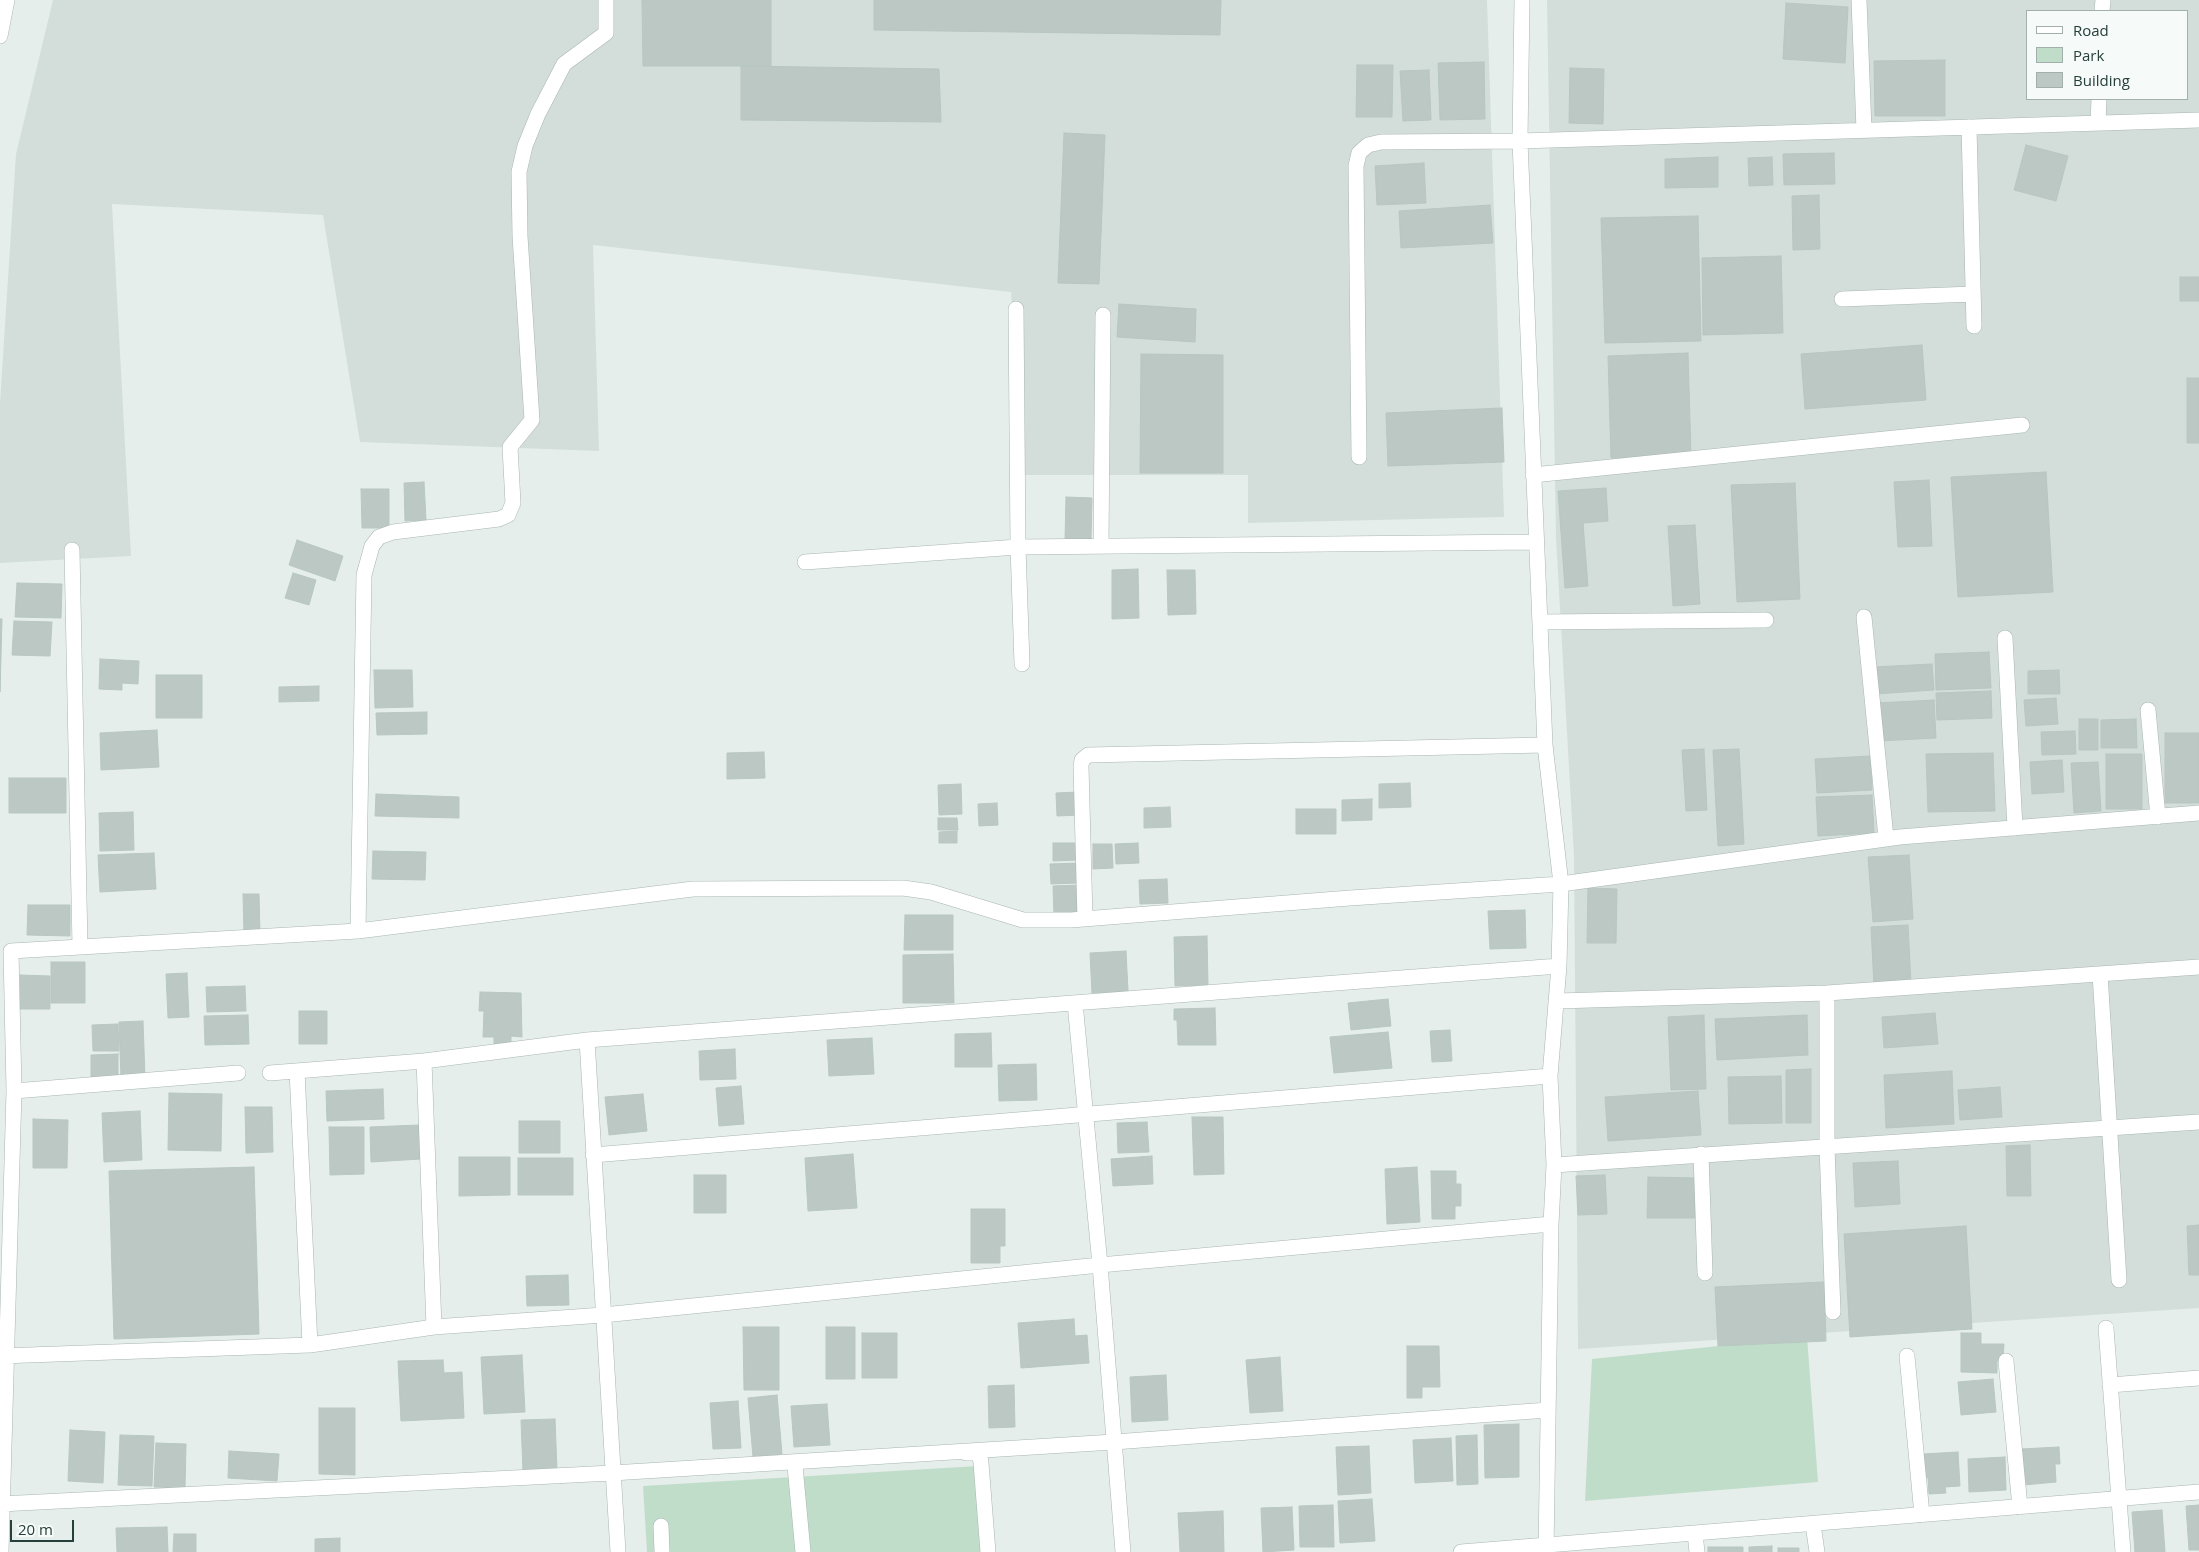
<!DOCTYPE html>
<style>
body{margin:0}
#map{position:relative;width:2199px;height:1552px;overflow:hidden;background:#e5eeeb;font-family:"Open Sans",sans-serif}
canvas{display:block}
.legend{position:absolute;left:2026px;top:10px;width:162px;height:90px;box-sizing:border-box;background:#f6faf8;border:1px solid #a2afac;margin:0;padding:6px 9px;list-style:none;font-size:15px;color:#253f3a}
.legend li{display:flex;align-items:center;gap:10px;height:25px}
.legend b{width:25px;border:1px solid #a2afac}
.scale{position:absolute;left:10px;top:1520px;width:64px;height:22px;box-sizing:border-box;border:2px solid #253f3a;border-top:0;padding-left:6px;font-size:15px;line-height:18px;white-space:nowrap;color:#253f3a;-webkit-text-stroke:4px #f6faf8;paint-order:stroke}
</style>
<div id="map">
<canvas width="2199" height="1552"></canvas>
<ul class="legend">
<li><b style="height:6px;background:#fff"></b>Road</li>
<li><b style="height:14px;background:#c0ddca"></b>Park</li>
<li><b style="height:14px;background:#bbc8c4"></b>Building</li>
</ul>
<div class="scale">20 m</div>
</div>
<script>
const context = document.querySelector('canvas').getContext('2d');
context.lineJoin = 'round';
function fill(path, color) { context.fillStyle = color; context.fill(path, 'evenodd'); }
const toPath = rows => new Path2D(rows.map(r => 'M' + r).join(''));
function trace(path, color, width, dash) { context.strokeStyle = color; context.lineWidth = width; context.lineCap = dash ? 'butt' : 'round'; context.setLineDash(dash || []); context.stroke(path); }
fill(toPath([
 [53,0,1487,0,1504,517,1248,523,1248,475,1024,475,1011,292,593,245,599,451,360,442,323,215,112,204,131,556,0,563,0,403,16,154],
 [1547,0,2199,0,2199,1308,1578,1349,1574,856,1556,538],
 [2028,11,2188,11,2188,99,2028,99]
]), '#d3deda');
fill(toPath([
 [1807,1337,1818,1482,1585,1501,1592,1359],
 [978,1466,983,1552,647,1552,643,1486]
]), '#c0ddca');
const building = toPath([
 [642,0,771,0,771,66,643,66,642,0],
 [874,0,1221,0,1220,35,874,30,874,0],
 [1786,3,1848,7,1845,63,1783,59,1786,3],
 [1945,60,1945,116,1875,116,1874,61,1945,60],
 [1484,62,1485,119,1440,120,1438,63,1484,62],
 [1357,65,1393,65,1392,117,1356,117,1357,65],
 [741,66,939,69,941,122,741,120,741,66],
 [1570,68,1604,69,1603,124,1569,123,1570,68],
 [1429,70,1431,120,1403,121,1400,71,1429,70],
 [1064,133,1105,135,1099,284,1058,283,1064,133],
 [2026,145,2068,156,2056,201,2014,190,2026,145],
 [1834,153,1835,184,1784,185,1783,154,1834,153],
 [1718,157,1718,187,1665,188,1665,159,1718,157],
 [1772,157,1773,185,1749,186,1748,158,1772,157],
 [1424,163,1426,203,1377,205,1375,166,1424,163],
 [1819,195,1820,249,1793,250,1792,196,1819,195],
 [1490,205,1493,243,1401,248,1399,211,1490,205],
 [1698,216,1701,341,1605,343,1601,218,1698,216],
 [1781,256,1783,333,1703,335,1702,258,1781,256],
 [2180,277,2199,277,2199,301,2180,301,2180,277],
 [1119,304,1196,309,1195,342,1117,337,1119,304],
 [1922,345,1926,400,1805,409,1801,354,1922,345],
 [1688,353,1691,456,1611,458,1608,356,1688,353],
 [1141,354,1223,355,1223,473,1140,473,1141,354],
 [2187,378,2199,378,2199,443,2187,443,2187,378],
 [1502,408,1504,462,1388,466,1386,413,1502,408],
 [2046,472,2053,592,1958,597,1951,477,2046,472],
 [1929,480,1932,546,1898,547,1894,482,1929,480],
 [424,482,426,520,405,521,404,483,424,482],
 [1795,483,1800,599,1737,602,1731,485,1795,483],
 [1606,488,1608,521,1583,523,1588,586,1565,588,1558,491,1606,488],
 [361,489,389,489,389,528,362,528,361,489],
 [1066,497,1092,498,1091,539,1065,539,1066,497],
 [1695,525,1700,604,1673,606,1668,526,1695,525],
 [297,540,343,556,335,581,289,565,297,540],
 [1138,569,1139,618,1112,619,1112,570,1138,569],
 [1167,570,1195,570,1196,614,1168,615,1167,570],
 [293,573,316,580,309,605,285,598,293,573],
 [17,583,62,584,61,618,15,617,17,583],
 [0,619,2,619,0,692,0,619],
 [14,621,52,622,50,656,12,655,14,621],
 [1989,652,1991,688,1936,690,1935,654,1989,652],
 [100,659,139,661,138,684,122,683,122,690,99,689,100,659],
 [1932,664,1934,690,1875,694,1874,667,1932,664],
 [374,670,412,670,413,707,375,708,374,670],
 [2059,670,2060,694,2028,694,2028,671,2059,670],
 [156,675,202,675,202,718,156,718,156,675],
 [319,686,319,701,279,702,279,687,319,686],
 [1991,691,1992,718,1937,720,1936,693,1991,691],
 [2056,698,2058,724,2026,726,2024,700,2056,698],
 [1934,700,1936,738,1879,741,1877,703,1934,700],
 [427,712,427,734,377,735,376,713,427,712],
 [2079,719,2098,719,2098,750,2079,750,2079,719],
 [2136,719,2137,748,2101,748,2101,720,2136,719],
 [157,730,159,767,101,770,100,733,157,730],
 [2075,731,2076,754,2042,755,2041,732,2075,731],
 [2165,733,2199,733,2199,803,2165,803,2165,733],
 [1704,749,1707,810,1686,811,1682,750,1704,749],
 [1739,749,1744,844,1718,846,1713,750,1739,749],
 [764,752,765,778,727,779,727,753,764,752],
 [1993,753,1995,811,1928,812,1926,754,1993,753],
 [2106,754,2142,754,2142,809,2106,809,2106,754],
 [1870,756,1872,790,1817,793,1815,759,1870,756],
 [2062,760,2064,792,2032,794,2030,762,2062,760],
 [2098,762,2101,811,2074,813,2071,763,2098,762],
 [9,778,66,778,66,813,9,813,9,778],
 [1410,783,1411,807,1379,808,1379,784,1410,783],
 [961,784,962,814,939,815,938,785,961,784],
 [1078,792,1079,815,1057,816,1056,793,1078,792],
 [376,794,459,797,459,818,375,816,376,794],
 [1872,795,1874,833,1818,836,1816,797,1872,795],
 [1372,799,1372,820,1342,821,1342,800,1372,799],
 [997,803,998,825,979,826,978,804,997,803],
 [1170,807,1171,827,1144,828,1144,808,1170,807],
 [1296,809,1336,809,1336,834,1296,834,1296,809],
 [133,812,134,850,100,851,99,813,133,812],
 [938,818,957,818,958,830,938,830,938,818],
 [957,831,957,843,939,843,939,832,957,831],
 [1053,843,1079,843,1079,860,1053,861,1053,843],
 [1138,843,1139,863,1116,864,1115,844,1138,843],
 [1093,844,1112,844,1113,868,1093,869,1093,844],
 [373,851,426,852,425,880,372,879,373,851],
 [154,853,156,889,100,892,98,855,154,853],
 [1909,855,1913,919,1873,922,1868,857,1909,855],
 [1078,863,1079,883,1051,884,1050,864,1078,863],
 [1167,879,1168,903,1140,904,1139,880,1167,879],
 [1079,885,1079,915,1054,916,1053,886,1079,885],
 [1588,888,1617,889,1616,943,1587,943,1588,888],
 [243,894,259,894,260,933,244,933,243,894],
 [28,905,70,905,70,936,27,935,28,905],
 [1525,910,1526,948,1490,949,1488,911,1525,910],
 [905,915,953,915,953,950,904,950,905,915],
 [1908,925,1911,984,1874,986,1871,927,1908,925],
 [1207,936,1208,985,1175,986,1174,937,1207,936],
 [1126,951,1128,991,1092,993,1090,953,1126,951],
 [953,954,954,1003,903,1003,903,955,953,954],
 [51,962,85,962,85,1003,51,1003,51,962],
 [187,973,189,1017,168,1018,166,974,187,973],
 [20,975,50,976,50,1009,20,1009,20,975],
 [245,986,246,1011,207,1012,206,987,245,986],
 [480,992,521,993,522,1037,511,1036,511,1047,494,1047,494,1037,483,1037,484,1011,479,1011,480,992],
 [1388,999,1391,1026,1351,1030,1348,1003,1388,999],
 [1215,1008,1216,1045,1178,1045,1177,1020,1174,1020,1174,1009,1215,1008],
 [299,1011,327,1011,327,1044,299,1044,299,1011],
 [1935,1013,1938,1044,1884,1048,1882,1017,1935,1013],
 [248,1015,249,1044,205,1045,204,1016,248,1015],
 [1704,1015,1706,1089,1671,1090,1668,1017,1704,1015],
 [1807,1015,1808,1055,1717,1060,1715,1019,1807,1015],
 [143,1021,145,1077,121,1078,119,1022,143,1021],
 [118,1024,119,1051,93,1051,92,1025,118,1024],
 [1450,1030,1452,1061,1432,1062,1430,1031,1450,1030],
 [1388,1032,1392,1068,1334,1073,1330,1037,1388,1032],
 [991,1033,992,1067,955,1067,955,1034,991,1033],
 [872,1038,874,1074,829,1076,827,1040,872,1038],
 [735,1049,736,1079,700,1080,699,1051,735,1049],
 [118,1054,118,1077,91,1078,91,1055,118,1054],
 [1036,1064,1037,1100,999,1101,998,1065,1036,1064],
 [1811,1069,1811,1123,1786,1123,1786,1070,1811,1069],
 [1952,1071,1954,1124,1886,1128,1884,1075,1952,1071],
 [1781,1076,1782,1123,1729,1124,1728,1077,1781,1076],
 [741,1086,744,1124,719,1126,716,1088,741,1086],
 [2000,1087,2002,1117,1960,1120,1958,1090,2000,1087],
 [383,1089,384,1119,327,1121,326,1091,383,1089],
 [1698,1091,1701,1135,1608,1141,1605,1097,1698,1091],
 [169,1093,222,1094,221,1151,168,1150,169,1093],
 [643,1094,647,1131,609,1135,605,1097,643,1094],
 [245,1107,272,1107,273,1152,246,1153,245,1107],
 [140,1111,142,1160,104,1162,102,1113,140,1111],
 [1192,1117,1223,1117,1224,1174,1194,1175,1192,1117],
 [33,1119,68,1120,67,1168,33,1168,33,1119],
 [519,1121,560,1121,560,1153,519,1153,519,1121],
 [1147,1122,1149,1152,1118,1153,1117,1123,1147,1122],
 [419,1125,421,1159,371,1162,370,1127,419,1125],
 [329,1127,364,1127,364,1174,330,1175,329,1127],
 [2030,1145,2031,1196,2007,1196,2006,1146,2030,1145],
 [853,1154,857,1208,808,1211,805,1158,853,1154],
 [1152,1156,1153,1184,1113,1186,1111,1159,1152,1156],
 [459,1157,510,1157,510,1195,459,1196,459,1157],
 [518,1158,573,1158,573,1195,518,1195,518,1158],
 [1898,1161,1900,1204,1855,1207,1853,1163,1898,1161],
 [254,1167,259,1334,114,1339,109,1171,254,1167],
 [1417,1167,1420,1222,1387,1224,1385,1169,1417,1167],
 [1431,1171,1456,1171,1456,1184,1461,1184,1461,1206,1455,1206,1455,1219,1432,1219,1431,1171],
 [694,1175,726,1175,726,1213,694,1213,694,1175],
 [1605,1175,1607,1214,1578,1215,1576,1176,1605,1175],
 [1648,1177,1696,1178,1695,1218,1647,1218,1648,1177],
 [971,1209,1005,1209,1005,1246,1000,1246,1000,1263,971,1263,971,1209],
 [2199,1225,2199,1275,2189,1275,2187,1226,2199,1225],
 [1966,1226,1972,1329,1850,1337,1844,1234,1966,1226],
 [568,1275,569,1305,527,1306,526,1276,568,1275],
 [1824,1282,1826,1341,1718,1346,1715,1287,1824,1282],
 [1074,1319,1075,1336,1087,1335,1089,1363,1021,1368,1018,1323,1074,1319],
 [743,1327,779,1327,779,1390,744,1390,743,1327],
 [826,1327,855,1327,855,1379,826,1379,826,1327],
 [862,1333,897,1333,897,1378,862,1378,862,1333],
 [1961,1333,1981,1333,1981,1344,2004,1344,2003,1361,1997,1361,1997,1373,1961,1372,1961,1333],
 [1407,1346,1439,1346,1440,1387,1422,1387,1422,1398,1407,1398,1407,1346],
 [522,1355,525,1412,484,1414,481,1357,522,1355],
 [1280,1357,1283,1411,1250,1413,1246,1360,1280,1357],
 [443,1360,444,1373,462,1372,464,1418,401,1421,398,1361,443,1360],
 [1166,1375,1168,1420,1132,1422,1130,1377,1166,1375],
 [1993,1379,1996,1412,1961,1415,1958,1382,1993,1379],
 [1014,1385,1015,1427,989,1428,988,1386,1014,1385],
 [777,1395,782,1454,753,1457,748,1398,777,1395],
 [738,1401,741,1448,713,1449,710,1403,738,1401],
 [827,1404,830,1445,794,1447,791,1406,827,1404],
 [319,1408,355,1408,355,1475,319,1474,319,1408],
 [555,1419,557,1470,523,1472,521,1420,555,1419],
 [1519,1424,1519,1477,1485,1478,1484,1425,1519,1424],
 [70,1430,105,1432,103,1483,68,1481,70,1430],
 [120,1435,154,1436,152,1486,118,1485,120,1435],
 [1477,1435,1478,1484,1457,1485,1456,1436,1477,1435],
 [1451,1438,1453,1481,1415,1483,1413,1440,1451,1438],
 [156,1443,186,1444,185,1488,154,1487,156,1443],
 [1369,1446,1371,1493,1338,1495,1336,1447,1369,1446],
 [2059,1447,2060,1464,2055,1464,2056,1482,2024,1485,2021,1449,2059,1447],
 [229,1451,279,1454,277,1481,228,1478,229,1451],
 [1958,1452,1960,1486,1945,1487,1946,1493,1929,1494,1928,1477,1925,1478,1923,1454,1958,1452],
 [2005,1457,2006,1490,1969,1492,1968,1459,2005,1457],
 [1372,1499,1375,1541,1340,1543,1338,1501,1372,1499],
 [1333,1505,1334,1547,1300,1547,1299,1506,1333,1505],
 [2199,1505,2199,1550,2189,1550,2186,1506,2199,1505],
 [1292,1507,1294,1550,1263,1552,1261,1508,1292,1507],
 [2162,1510,2165,1552,2135,1552,2132,1512,2162,1510],
 [1223,1511,1224,1552,1180,1552,1178,1513,1223,1511],
 [167,1527,168,1552,117,1552,116,1528,167,1527],
 [174,1534,196,1534,196,1552,173,1552,174,1534],
 [340,1538,340,1552,315,1552,315,1539,340,1538],
 [1772,1546,1772,1552,1749,1552,1749,1547,1772,1546],
 [1708,1547,1743,1547,1743,1552,1708,1552,1708,1547],
 [1778,1548,1799,1548,1799,1552,1778,1552,1778,1548]
]);
fill(building, '#bbc8c4');
trace(building, '#b8c7c2', 1);
const minor = toPath([
 [1522,0,1520,141,1545,745,1561,884,1559,966,1550,1076,1554,1165,1551,1224,1546,1552],
 [1859,0,1864,130],
 [2102,11,2103,0],
 [0,36,7,0],
 [2098,123,2099,99],
 [1969,127,1974,326],
 [1842,299,1973,294],
 [1016,309,1018,547,1536,542],
 [1359,457,1356,166,1359,153,1368,145,1381,142,1520,141,2199,120],
 [1533,475,2022,425],
 [1101,546,1103,315],
 [72,550,80,947],
 [805,562,1018,547,1022,664],
 [1864,617,1886,838],
 [1540,622,1766,620],
 [2005,638,2015,828],
 [2148,710,2158,817],
 [1085,919,1081,766,1082,760,1088,755,1545,745],
 [358,931,364,575,372,546,379,537,393,532,499,519,508,515,513,503,510,447,532,420,520,236,519,172,525,146,538,114,564,64,606,33,606,0],
 [2100,974,2119,1280],
 [1827,993,1827,1147,1833,1312],
 [1557,1001,1827,993,2199,967],
 [1075,1003,1100,1265,1123,1552],
 [587,1040,618,1552],
 [424,1061,434,1327],
 [297,1071,310,1345],
 [270,1073,424,1061,587,1040,1559,966],
 [14,1091,238,1073],
 [1701,1154,1705,1273],
 [593,1155,1550,1076],
 [1554,1165,2199,1122],
 [2106,1328,2123,1552],
 [0,1356,310,1345,434,1327,603,1315,1100,1265,1551,1224],
 [1907,1356,1922,1515],
 [2006,1361,2020,1507],
 [2110,1385,2199,1378],
 [966,1453,976,1453,980,1456,981,1463,988,1552],
 [795,1466,803,1552],
 [0,1504,612,1473,1114,1442,1548,1410],
 [1813,1524,1817,1552],
 [661,1526,662,1552],
 [1695,1533,1697,1552],
 [1,1552,14,1091,11,951,358,931,693,889,903,888,931,892,1023,920,1071,920,1350,898,1561,884,1900,837,2199,813],
 [1461,1552,2199,1492]
]);
trace(minor, '#a8b6b2', 16);
trace(minor, '#fff', 15);
</script>
